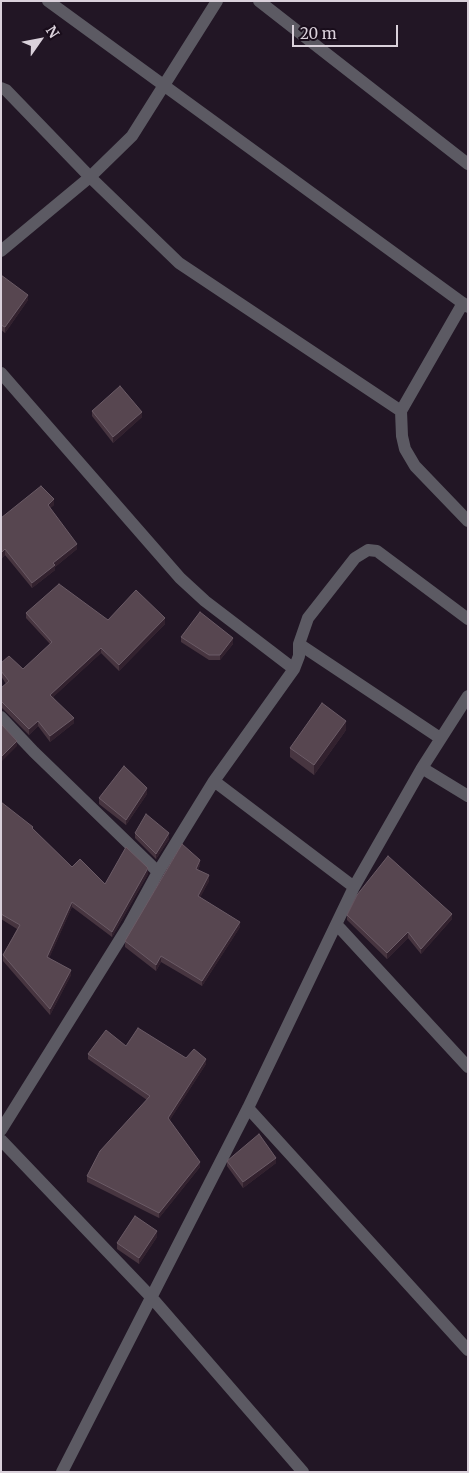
<!DOCTYPE html>
<style>
body{margin:0}
#map{position:relative;width:469px;height:1473px;overflow:hidden;background:#221625;font-family:Merriweather,serif}
canvas{display:block}
.frame{position:absolute;inset:0;border:2px solid #dad1db;pointer-events:none}
.north{position:absolute;left:15px;top:15px;width:50px;height:50px;-webkit-text-stroke:4px #190d1b;paint-order:stroke;rotate:57deg;font-size:14px;font-weight:700;line-height:20px;text-align:center;color:#dad1db}
.north::after{content:'';display:block;margin:auto;width:18px;height:22px;background:#dad1db;clip-path:polygon(50% 0,100% 100%,50% 72%,0 100%)}
.scale{position:absolute;left:292px;top:25px;width:106px;height:22px;box-sizing:border-box;border:2px solid #dad1db;border-top:0;padding-left:6px;font-size:15px;line-height:18px;white-space:nowrap;color:#dad1db;-webkit-text-stroke:4px #190d1b;paint-order:stroke}
</style>
<div id="map">
<canvas width="469" height="1473"></canvas>
<div class="frame"></div>
<div class="north">N</div>
<div class="scale">20 m</div>
</div>
<script>
const context = document.querySelector('canvas').getContext('2d');
context.lineJoin = 'round';
const toPath = rows => new Path2D(rows.map(r => 'M' + r).join(''));
function trace(path, color, width, dash) { context.strokeStyle = color; context.lineWidth = width; context.lineCap = dash ? 'butt' : 'round'; context.setLineDash(dash || []); context.stroke(path); }
function fill(path, color) { context.fillStyle = color; context.fill(path, 'evenodd'); }
trace(toPath([
 [48,1,468,307],
 [259,1,468,164],
 [1,88,6,90,90,177,179,263,401,411,463,303],
 [1,251,90,177,132,136,217,1],
 [1,373,180,578,205,601,294,669],
 [401,411,402,436,405,449,415,466,468,521],
 [299,644,308,618,355,558,368,550,377,551,468,619],
 [1,717,34,752,158,872,214,781,294,669,299,656,299,644,440,738],
 [422,768,468,796],
 [214,781,354,887],
 [337,925,468,1067],
 [248,1108,468,1350],
 [1,1130,129,925,158,872],
 [1,1140,152,1298,303,1472],
 [62,1472,248,1108,354,887,422,768,468,696]
]), '#5c5a63', 12);
fill(toPath([
 [1,275,28,300,5,333,1,330],
 [92,411,142,417,113,443,92,416],
 [54,505,50,508,77,549,55,567,55,570,32,588,5,555,1,559,1,518],
 [26,613,108,620,165,624,119,671,101,653,53,697,74,723,50,742,38,726,29,735,1,707,1,688,6,684,1,676,1,663,23,669,50,644,26,618],
 [181,637,233,644,220,660,209,660,181,642],
 [346,730,314,775,290,757,290,748],
 [147,794,126,825,99,804,99,798],
 [1,802,33,829,72,867,105,884,148,874,112,937,72,907,49,958,71,975,50,1015,3,961,3,955,17,929,1,919],
 [135,833,169,839,156,859,135,838],
 [200,865,198,870,209,881,200,897,240,927,202,986,161,962,156,971,125,947,125,941],
 [347,915,452,919,421,954,408,938,387,959,347,920],
 [126,1046,186,1058,206,1064,169,1121,200,1167,159,1218,87,1182,87,1176,147,1100,88,1059,88,1054],
 [227,1161,276,1163,243,1188,227,1166],
 [157,1237,139,1264,117,1249,117,1243]
]), '#473540');
fill(toPath([
 [28,295,28,300,5,333,5,327],
 [142,412,142,417,113,443,113,437],
 [54,499,54,505,48,510,48,505],
 [77,544,77,549,55,567,55,570,32,588,32,583,53,563],
 [5,549,5,555,1,559,1,553],
 [165,618,165,624,119,671,119,665],
 [233,638,233,644,220,660,220,655],
 [101,648,101,653,50,700,50,695],
 [74,718,74,723,50,742,50,736],
 [38,721,38,726,29,735,29,729],
 [346,721,346,730,314,775,314,765],
 [17,741,17,746,1,762,1,757],
 [147,788,147,794,126,825,126,820],
 [169,833,169,839,156,859,156,854],
 [200,860,200,865,196,874,196,869],
 [148,868,148,874,112,937,112,932],
 [209,875,209,881,198,902,198,896],
 [72,902,72,907,47,963,47,957],
 [452,914,452,919,421,954,421,949],
 [240,922,240,927,202,986,202,981],
 [408,932,408,938,387,959,387,953],
 [161,956,161,962,156,971,156,965],
 [71,970,71,975,50,1015,50,1009],
 [206,1059,206,1064,168,1123,168,1118],
 [276,1158,276,1163,243,1188,243,1182],
 [200,1162,200,1167,159,1218,159,1213],
 [157,1231,157,1237,139,1264,139,1258]
]), '#32212e');
const building = toPath([
 [1,275,28,295,5,327,1,325,1,275],
 [120,386,142,412,113,437,92,411,120,386],
 [41,486,54,499,48,505,77,544,53,563,55,565,32,583,5,549,1,553,1,518,41,486],
 [59,584,108,620,136,590,165,618,119,665,101,648,50,695,74,718,50,736,38,721,29,729,1,701,1,688,9,681,1,671,1,663,9,656,23,669,52,642,26,613,59,584],
 [200,612,233,638,220,655,209,655,181,637,200,612],
 [322,703,346,721,314,765,290,748,322,703],
 [1,724,17,741,1,757,1,724],
 [124,766,147,788,126,820,99,798,124,766],
 [1,802,33,827,32,828,72,867,80,859,105,884,126,847,148,868,112,932,72,902,47,957,71,970,50,1009,3,955,20,925,1,914,1,802],
 [146,814,169,833,156,854,135,833,146,814],
 [182,844,200,860,196,869,209,875,198,896,240,922,202,981,161,956,156,965,125,941,182,844],
 [388,856,452,914,421,949,408,932,387,953,347,915,357,895,388,856],
 [138,1028,186,1058,194,1049,206,1059,168,1118,200,1162,159,1213,87,1176,100,1151,150,1096,88,1054,106,1030,126,1046,138,1028],
 [259,1134,276,1158,243,1182,227,1161,259,1134],
 [135,1216,157,1231,139,1258,117,1243,135,1216]
]);
fill(building, '#574650');
trace(building, '#6b5b66', 1);
</script>
